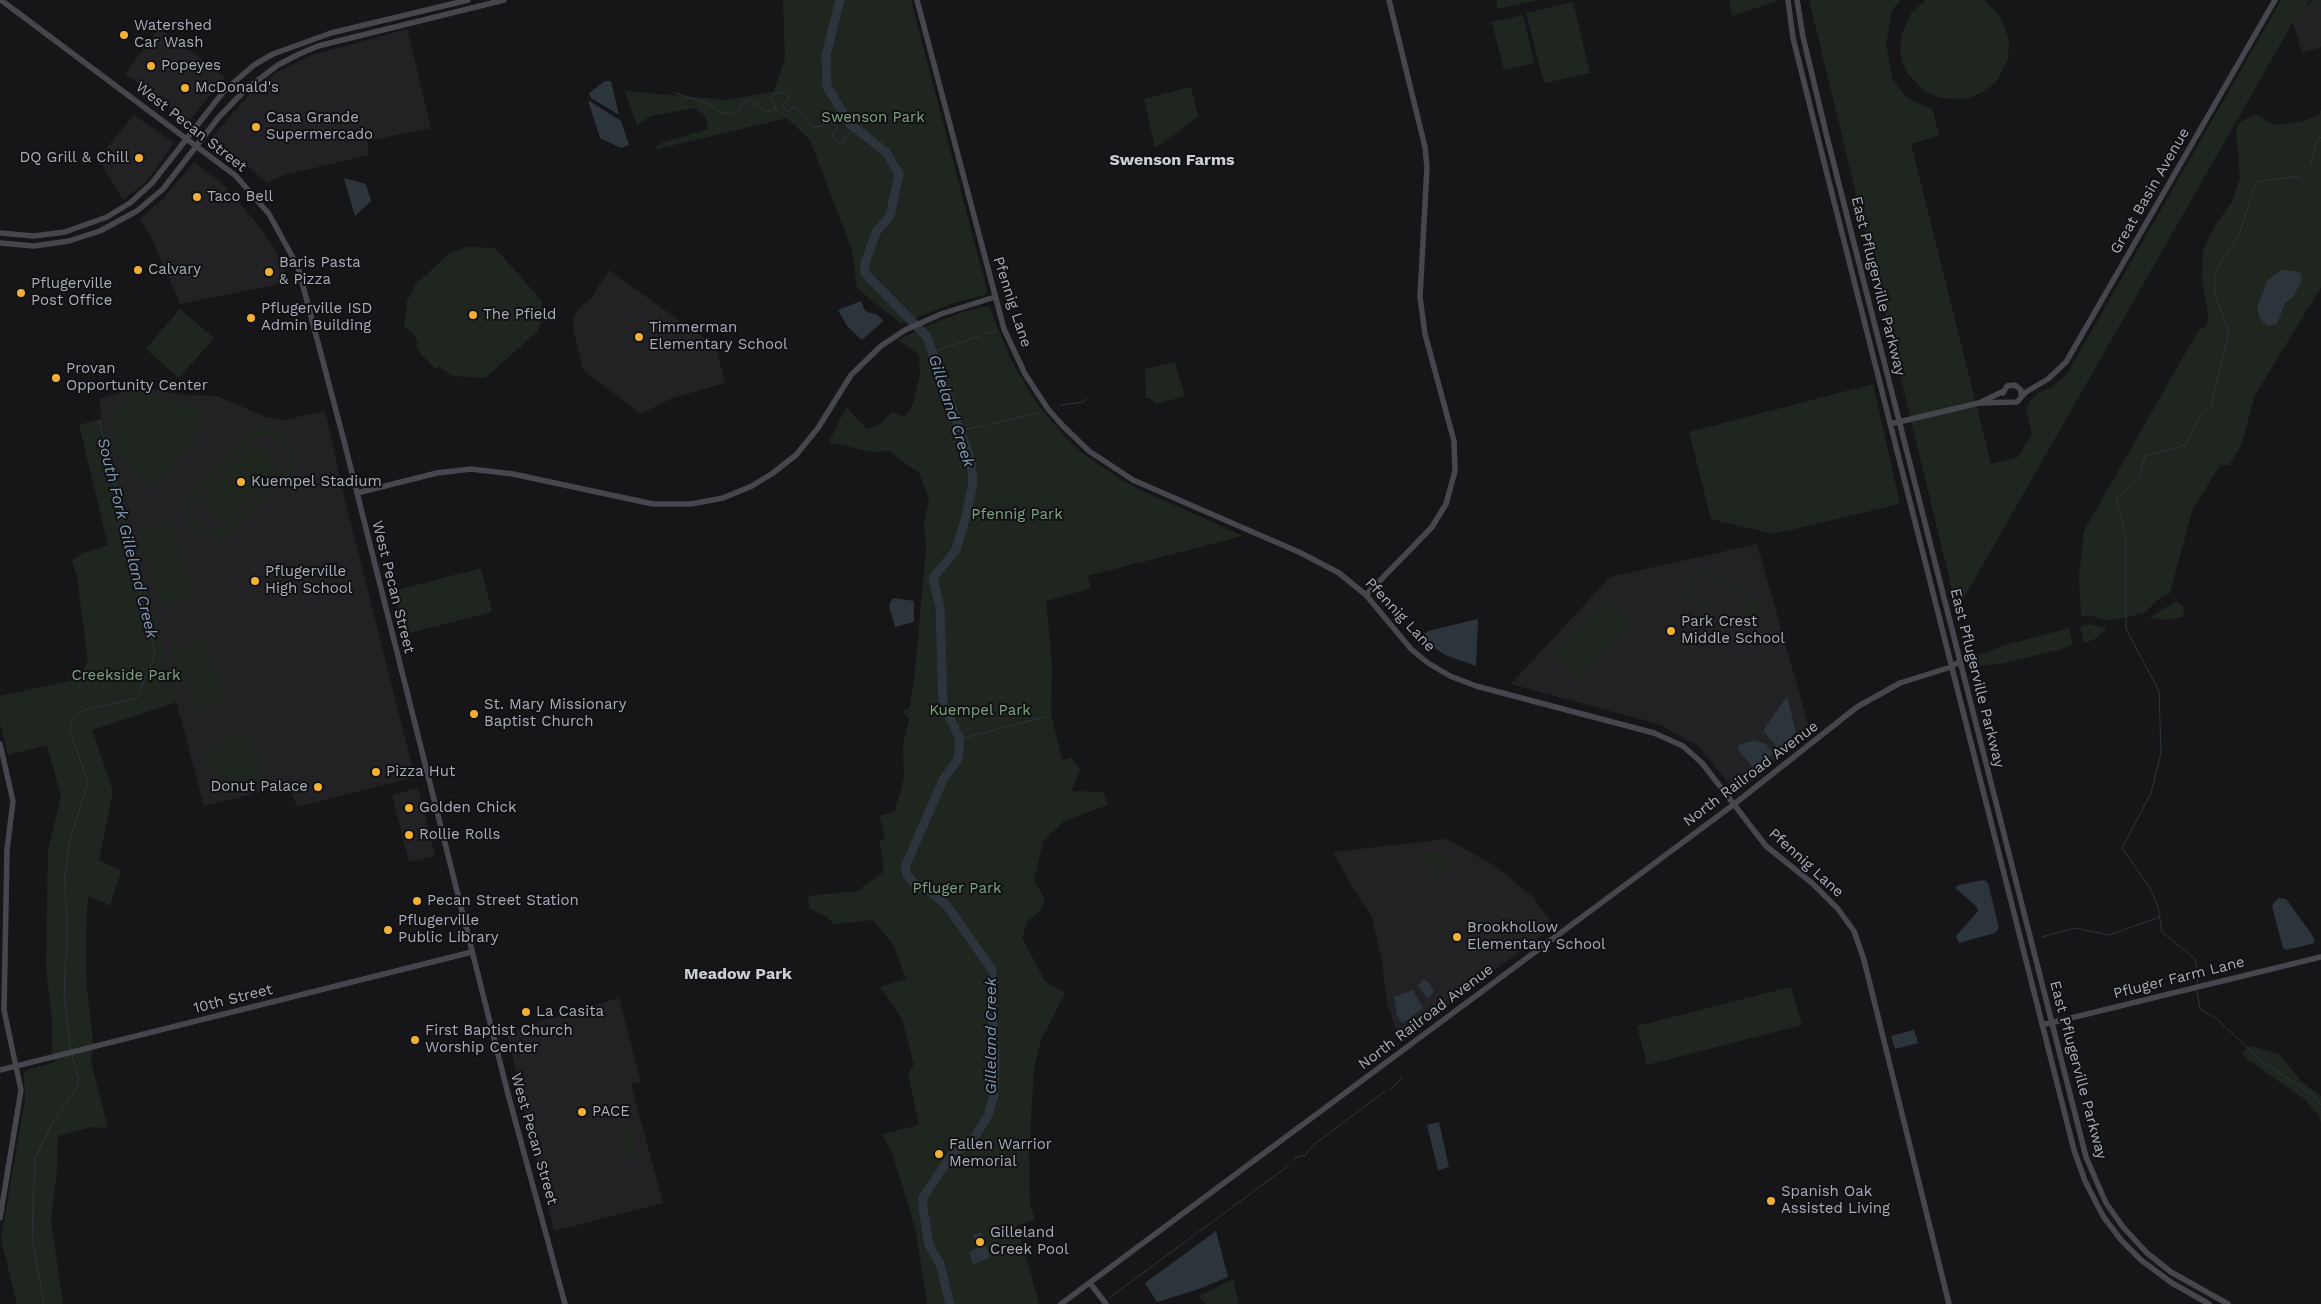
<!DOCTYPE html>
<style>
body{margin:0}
canvas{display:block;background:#161618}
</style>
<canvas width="2321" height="1304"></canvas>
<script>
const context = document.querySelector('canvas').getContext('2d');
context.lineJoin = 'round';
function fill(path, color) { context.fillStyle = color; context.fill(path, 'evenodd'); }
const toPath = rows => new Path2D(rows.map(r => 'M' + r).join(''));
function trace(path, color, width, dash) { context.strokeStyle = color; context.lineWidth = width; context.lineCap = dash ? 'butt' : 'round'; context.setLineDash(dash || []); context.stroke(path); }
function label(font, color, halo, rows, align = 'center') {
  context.font = font + ' "Work Sans",sans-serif'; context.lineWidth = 4; context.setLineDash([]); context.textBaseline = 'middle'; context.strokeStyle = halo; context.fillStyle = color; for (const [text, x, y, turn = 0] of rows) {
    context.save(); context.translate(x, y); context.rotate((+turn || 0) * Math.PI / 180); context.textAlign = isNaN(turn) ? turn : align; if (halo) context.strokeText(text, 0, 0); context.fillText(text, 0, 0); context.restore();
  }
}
fill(toPath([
 [2321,2,2321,47,2302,53,2293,22,2305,7],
 [159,28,225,77,189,121,125,74],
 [407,29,431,128,367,141,369,155,284,175,267,183,213,136,253,90,278,72,309,56],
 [134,115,174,143,146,182,123,200,98,158],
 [194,162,223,184,254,220,275,249,290,282,180,304,151,236,139,219,163,199],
 [609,270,716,347,725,383,672,398,641,414,583,370,573,328,574,317,578,308,590,300],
 [149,389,185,395,217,396,266,417,284,420,325,411,346,504,415,777,297,807,289,785,204,806,101,419,100,399,130,390],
 [1757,544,1810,731,1742,789,1735,791,1699,747,1661,725,1511,684,1610,577],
 [418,788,435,856,409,862,392,795],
 [1447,839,1495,866,1533,897,1554,926,1412,1032,1402,1032,1399,1028,1396,1030,1387,1003,1382,962,1372,917,1354,890,1333,852],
 [619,998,641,1082,631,1084,663,1203,554,1231,507,1034,541,1021]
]), '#222225');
fill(toPath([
 [783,0,911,0,987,291,985,295,953,303,901,324,857,288,852,250,810,140,787,118,653,150,661,143,708,129,706,117,695,108,650,116,637,126,625,91,728,100,774,91,785,59],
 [1496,0,1537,0,1498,9],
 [1729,0,1777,0,1777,1,1732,16],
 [1809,0,1901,0,1892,10,1886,44,1893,81,1907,98,1933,110,1939,136,1911,144,1991,464,2018,457,2032,434,2026,409,2031,400,2038,393,2052,387,2067,374,2281,0,2309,0,2306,6,2313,0,2321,0,2321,2,2305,7,2293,22,1957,610],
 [1926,0,1984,0,2000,16,2009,40,2008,59,1997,81,1985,91,1966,99,1940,98,1924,91,1908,74,1903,64,1900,51,1902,33,1912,12],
 [1573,2,1590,73,1544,83,1526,13],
 [1523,15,1534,63,1504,70,1492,22],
 [1191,87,1198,117,1155,148,1144,99],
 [2321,110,2321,287,2255,395,2241,446,2229,465,2220,465,2192,511,2170,593,2161,597,2144,613,2109,621,2091,616,2081,616,2079,577,2084,531,2198,331,2207,325,2208,313,2202,280,2203,250,2216,224,2232,202,2240,178,2236,133,2239,123,2255,114,2274,125,2301,122,2318,115],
 [467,247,495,248,542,301,541,321,538,331,485,378,453,376,439,367,436,369,420,353,415,345,418,343,413,333,404,327,407,301,416,284,450,253],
 [989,306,1011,360,1035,401,1065,437,1085,455,1122,480,1145,492,1243,536,1087,576,1091,588,1046,601,1052,665,1051,714,1062,760,1072,757,1080,770,1071,791,1103,792,1108,805,1064,821,1044,840,1034,880,1045,900,1039,912,1028,920,1022,938,1045,981,1065,993,1041,1040,1034,1068,1029,1151,1030,1204,1035,1220,1017,1225,1039,1304,927,1304,916,1231,893,1155,882,1134,919,1125,908,1074,914,1064,902,1019,880,987,906,979,894,946,873,920,834,924,827,917,810,909,808,896,857,891,882,873,884,865,879,841,885,838,880,816,895,811,904,779,903,744,909,719,902,711,909,708,914,682,926,547,924,522,929,500,920,474,889,451,871,452,829,442,846,407,867,429,877,426,892,412,905,417,913,404,920,375,919,354,898,340,932,324,966,311],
 [180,309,214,338,179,378,146,349],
 [1175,362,1185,396,1157,404,1150,398,1146,398,1145,369],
 [1873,384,1900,504,1773,534,1711,519,1689,432],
 [130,390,185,403,199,410,203,420,196,437,172,468,163,485,154,484,133,472,116,450,111,424,114,414],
 [101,419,177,702,92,730,113,791,99,860,121,871,110,906,88,895,86,927,86,981,93,1040,91,1062,108,1128,91,1127,58,1136,57,1169,51,1221,63,1304,17,1304,1,1239,25,1100,24,1074,26,1070,55,1062,52,1051,52,1019,46,968,48,850,61,796,47,745,8,755,0,723,0,696,79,679,88,661,77,578,72,560,83,553,108,545,79,425],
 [262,421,266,425,264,428,279,431,290,440,295,453,294,465,289,475,218,544,214,539,216,536,200,532,190,522,186,510,188,496,193,488],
 [267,434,278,438,286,447,289,458,285,469,227,526,214,530,201,525,195,519,192,510,193,501,197,493,252,439],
 [257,441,282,467,224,523,199,497],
 [171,522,194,597,160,606,137,531],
 [481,568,492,612,405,634,394,591],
 [1704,571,1712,572,1742,587,1746,591,1749,597,1748,609,1736,619,1751,626,1749,629,1671,589,1672,586,1691,596,1689,588,1692,579],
 [1708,574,1743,592,1746,604,1740,613,1727,614,1697,598,1693,592,1694,583,1699,577],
 [1605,596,1633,621,1580,680,1552,655],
 [1753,600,1765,607,1755,627,1743,620],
 [2176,601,2183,605,2184,612,2182,617,2169,620,2149,618],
 [2089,624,2107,629,2095,639,2084,643,2080,627],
 [2069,628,2073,644,2058,650,2000,664,1971,666,1967,664,1969,659,2002,646],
 [203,637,228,698,196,711,170,649],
 [239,733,252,738,265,779,253,783,234,784,218,776,207,765,203,757,203,752,221,745,223,739],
 [1421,851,1443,852,1443,858,1451,858,1451,863,1436,880,1431,877,1435,868,1432,860,1421,861],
 [1791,987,1802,1025,1647,1065,1637,1026],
 [2250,1046,2279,1054,2301,1081,2321,1096,2321,1122,2318,1114,2303,1098,2249,1061,2242,1053],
 [631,1128,638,1154,627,1156,621,1130],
 [1233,1279,1239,1304,1207,1304,1200,1298,1199,1296]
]), '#1e261f');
fill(toPath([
 [605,81,611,81,619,115,591,98,589,93],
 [588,100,621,121,629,145,621,148,600,138],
 [344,178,366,184,371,201,355,216],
 [2281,270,2300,272,2302,280,2293,297,2285,303,2277,324,2268,326,2260,319,2257,307,2267,281],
 [861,301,865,311,878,315,883,321,862,340,847,326,838,310],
 [893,598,914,601,914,622,895,627,889,605],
 [1478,619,1476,666,1445,655,1422,640,1422,635,1428,631],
 [1787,696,1796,732,1783,747,1778,748,1764,732,1764,729],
 [1754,740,1766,744,1772,752,1771,756,1755,769,1738,750,1739,745],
 [1984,880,1988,883,1999,928,1995,933,1959,943,1956,936,1978,911,1976,906,1955,888,1958,885],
 [2278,898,2286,899,2313,936,2315,943,2286,950,2283,948,2272,906],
 [1424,979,1429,983,1434,992,1428,998,1418,986],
 [1413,990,1423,1008,1403,1023,1401,1022,1397,1015,1394,997],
 [1914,1030,1918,1043,1895,1049,1891,1036],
 [1439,1122,1449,1167,1438,1170,1427,1125],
 [1216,1231,1228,1277,1199,1289,1157,1302,1145,1283],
 [981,1232,990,1258,973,1264,969,1252,977,1248,973,1235]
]), '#2c353c');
trace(toPath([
 [675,93,709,104,721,113,732,114,738,112,746,100,752,101,766,112,774,110,776,107,771,97,775,93,782,92,790,98,783,105,786,110,790,111,793,107,797,108,812,127,821,126,827,120,837,126,838,128,832,135,838,142,843,144,848,134,856,129],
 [2310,165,2317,141,2321,137],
 [1013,325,1015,324],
 [984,334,995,331],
 [932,352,980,336],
 [1058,407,1061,405,1083,402,1087,399],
 [990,424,1039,413],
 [959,431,986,425],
 [960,739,1044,717],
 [2042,937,2075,928,2109,935,2160,917],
 [2197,984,2198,976,2195,959,2162,932,2158,907,2150,888,2122,848,2151,793,2161,753,2159,691,2126,629,2126,537,2116,499,2139,479,2145,456,2186,445,2197,421,2211,406,2229,332,2215,294,2214,279,2219,265,2239,235,2256,182,2300,176],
 [2197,991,2200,1009,2217,1019,2260,1060,2313,1095,2321,1105],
 [71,1051,64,997,67,935,65,875,70,840,88,782,70,732,70,726,75,715,81,711,137,698,155,654,99,420],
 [1389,1091,1402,1078],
 [1293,1161,1299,1156,1305,1156,1311,1147,1385,1091],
 [1109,1298,1288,1166],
 [44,1304,32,1237,35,1158,54,1120,77,1088,79,1080,72,1055]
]), '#2c353c', 1);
trace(toPath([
 [840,0,826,55,827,87,850,124,886,152,899,174,890,216,876,232,865,263,865,273,927,337,971,461,973,482,966,516,956,550,933,578,940,608,943,704,960,739,958,759,943,780,905,867,907,875,916,885,931,892,948,907,992,970,993,984,992,1011,995,1057,994,1095,988,1115,973,1140,952,1155,923,1197,923,1208,929,1245,940,1264,950,1304]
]), '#2c353c', 9);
trace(toPath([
 [1,0,236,176,269,214,298,267,344,441,508,1094,565,1304],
 [917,0,1004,329,1025,374,1048,409,1063,426,1089,451,1133,480,1301,553,1339,573,1366,595,1411,649,1428,663,1450,676,1476,686,1654,733,1683,746,1702,763,1766,846,1812,883,1838,909,1854,931,1864,960,1949,1304],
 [1788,0,1793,38,1825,166,2074,1150,2085,1181,2103,1216,2121,1240,2141,1260,2172,1283,2209,1304],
 [1797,0,1803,37,1827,137,2086,1157,2106,1203,2123,1227,2147,1253,2171,1272,2228,1304],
 [0,233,34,236,65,232,107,217,130,203,152,183,224,91,254,65,273,54,331,33,468,0],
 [0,243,34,246,69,241,100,231,137,211,163,189,219,117,246,89,278,65,299,54,318,46,504,0],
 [2003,393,2007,386,2015,385,2021,390,2021,397],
 [1979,403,2017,402,2026,392,2048,379,2066,362,2275,0],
 [1890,424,1979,403,2004,391],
 [357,493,437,473,471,469,513,474,653,504,691,504,723,498,752,486,773,473,796,455,818,428,851,375,881,346,905,330,941,314,995,297],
 [1366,595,1432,527,1446,504,1455,471,1454,441,1425,334,1420,297,1427,167,1425,147,1389,0],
 [0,744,13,801,7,850,4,1010,21,1090,0,1218],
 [2042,1025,2321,957],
 [0,1070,472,952],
 [1090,1283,1106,1304],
 [1061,1304,1733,805,1857,707,1900,683,1951,667,1960,661]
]), '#45474d', 5.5);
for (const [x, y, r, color] of [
 [124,35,5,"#f2b134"],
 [151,66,5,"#f2b134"],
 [185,88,5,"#f2b134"],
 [256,127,5,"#f2b134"],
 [139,158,5,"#f2b134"],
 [197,197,5,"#f2b134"],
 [138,270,5,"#f2b134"],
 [269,272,5,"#f2b134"],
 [21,293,5,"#f2b134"],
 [473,315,5,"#f2b134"],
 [251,318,5,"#f2b134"],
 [639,337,5,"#f2b134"],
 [56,378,5,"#f2b134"],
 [241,482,5,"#f2b134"],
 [255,581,5,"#f2b134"],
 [1671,631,5,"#f2b134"],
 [474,714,5,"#f2b134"],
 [376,772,5,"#f2b134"],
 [318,787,5,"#f2b134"],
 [409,808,5,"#f2b134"],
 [409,835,5,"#f2b134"],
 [417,901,5,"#f2b134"],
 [388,930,5,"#f2b134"],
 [1457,937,5,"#f2b134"],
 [526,1012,5,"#f2b134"],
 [415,1040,5,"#f2b134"],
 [582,1112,5,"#f2b134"],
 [939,1154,5,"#f2b134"],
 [1771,1201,5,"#f2b134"],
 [980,1242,5,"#f2b134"]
]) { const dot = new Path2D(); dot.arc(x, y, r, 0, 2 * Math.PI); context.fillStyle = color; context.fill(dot); trace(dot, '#111113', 2); }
label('15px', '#a8adb8', '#111113', [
 ["Watershed",134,26],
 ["Car Wash",134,43],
 ["Popeyes",161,66],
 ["McDonald's",195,88],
 ["Casa Grande",266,118],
 ["Supermercado",266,135],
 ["DQ Grill & Chill",129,158,"right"],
 ["Taco Bell",207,197],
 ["Baris Pasta",279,263],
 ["& Pizza",279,280],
 ["Calvary",148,270],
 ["Pflugerville",31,284],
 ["Post Office",31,301],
 ["Pflugerville ISD",261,309],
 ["Admin Building",261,326],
 ["The Pfield",483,315],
 ["Timmerman",649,328],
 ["Elementary School",649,345],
 ["Provan",66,369],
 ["Opportunity Center",66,386],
 ["Kuempel Stadium",251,482],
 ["Pflugerville",265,572],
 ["High School",265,589],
 ["Park Crest",1681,622],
 ["Middle School",1681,639],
 ["St. Mary Missionary",484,705],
 ["Baptist Church",484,722],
 ["Pizza Hut",386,772],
 ["Donut Palace",308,787,"right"],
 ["Golden Chick",419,808],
 ["Rollie Rolls",419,835],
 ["Pecan Street Station",427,901],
 ["Pflugerville",398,921],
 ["Public Library",398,938],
 ["Brookhollow",1467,928],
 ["Elementary School",1467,945],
 ["La Casita",536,1012],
 ["First Baptist Church",425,1031],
 ["Worship Center",425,1048],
 ["PACE",592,1112],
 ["Fallen Warrior",949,1145],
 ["Memorial",949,1162],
 ["Spanish Oak",1781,1192],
 ["Assisted Living",1781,1209],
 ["Gilleland",990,1233],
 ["Creek Pool",990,1250]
], 'left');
label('15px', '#7fa381', '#111113', [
 ["Swenson Park",873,118],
 ["Pfennig Park",1017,515],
 ["Creekside Park",126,676],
 ["Kuempel Park",980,711],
 ["Pfluger Park",957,889]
]);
label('15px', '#a8adb8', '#111113', [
 ["West Pecan Street",191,127,38],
 ["Great Basin Avenue",2150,191,-60],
 ["East Pflugerville Parkway",1878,286,76],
 ["Pfennig Lane",1012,302,72],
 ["West Pecan Street",393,587,76],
 ["Pfennig Lane",1400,615,47],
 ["East Pflugerville Parkway",1977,678,76],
 ["North Railroad Avenue",1751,774,-37],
 ["Pfennig Lane",1806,863,42],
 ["Pfluger Farm Lane",2179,978,-14],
 ["10th Street",233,999,-14],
 ["North Railroad Avenue",1426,1017,-37],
 ["East Pflugerville Parkway",2078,1070,75],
 ["West Pecan Street",534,1139,74]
]);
label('bold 16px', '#c9ccd4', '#111113', [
 ["Swenson Farms",1172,160],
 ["Meadow Park",738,974]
]);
label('italic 16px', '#7f9bb3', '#111113', [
 ["Gilleland Creek",951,411,72],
 ["South Fork Gilleland Creek",127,538,76],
 ["Gilleland Creek",991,1036,-90]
]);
</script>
